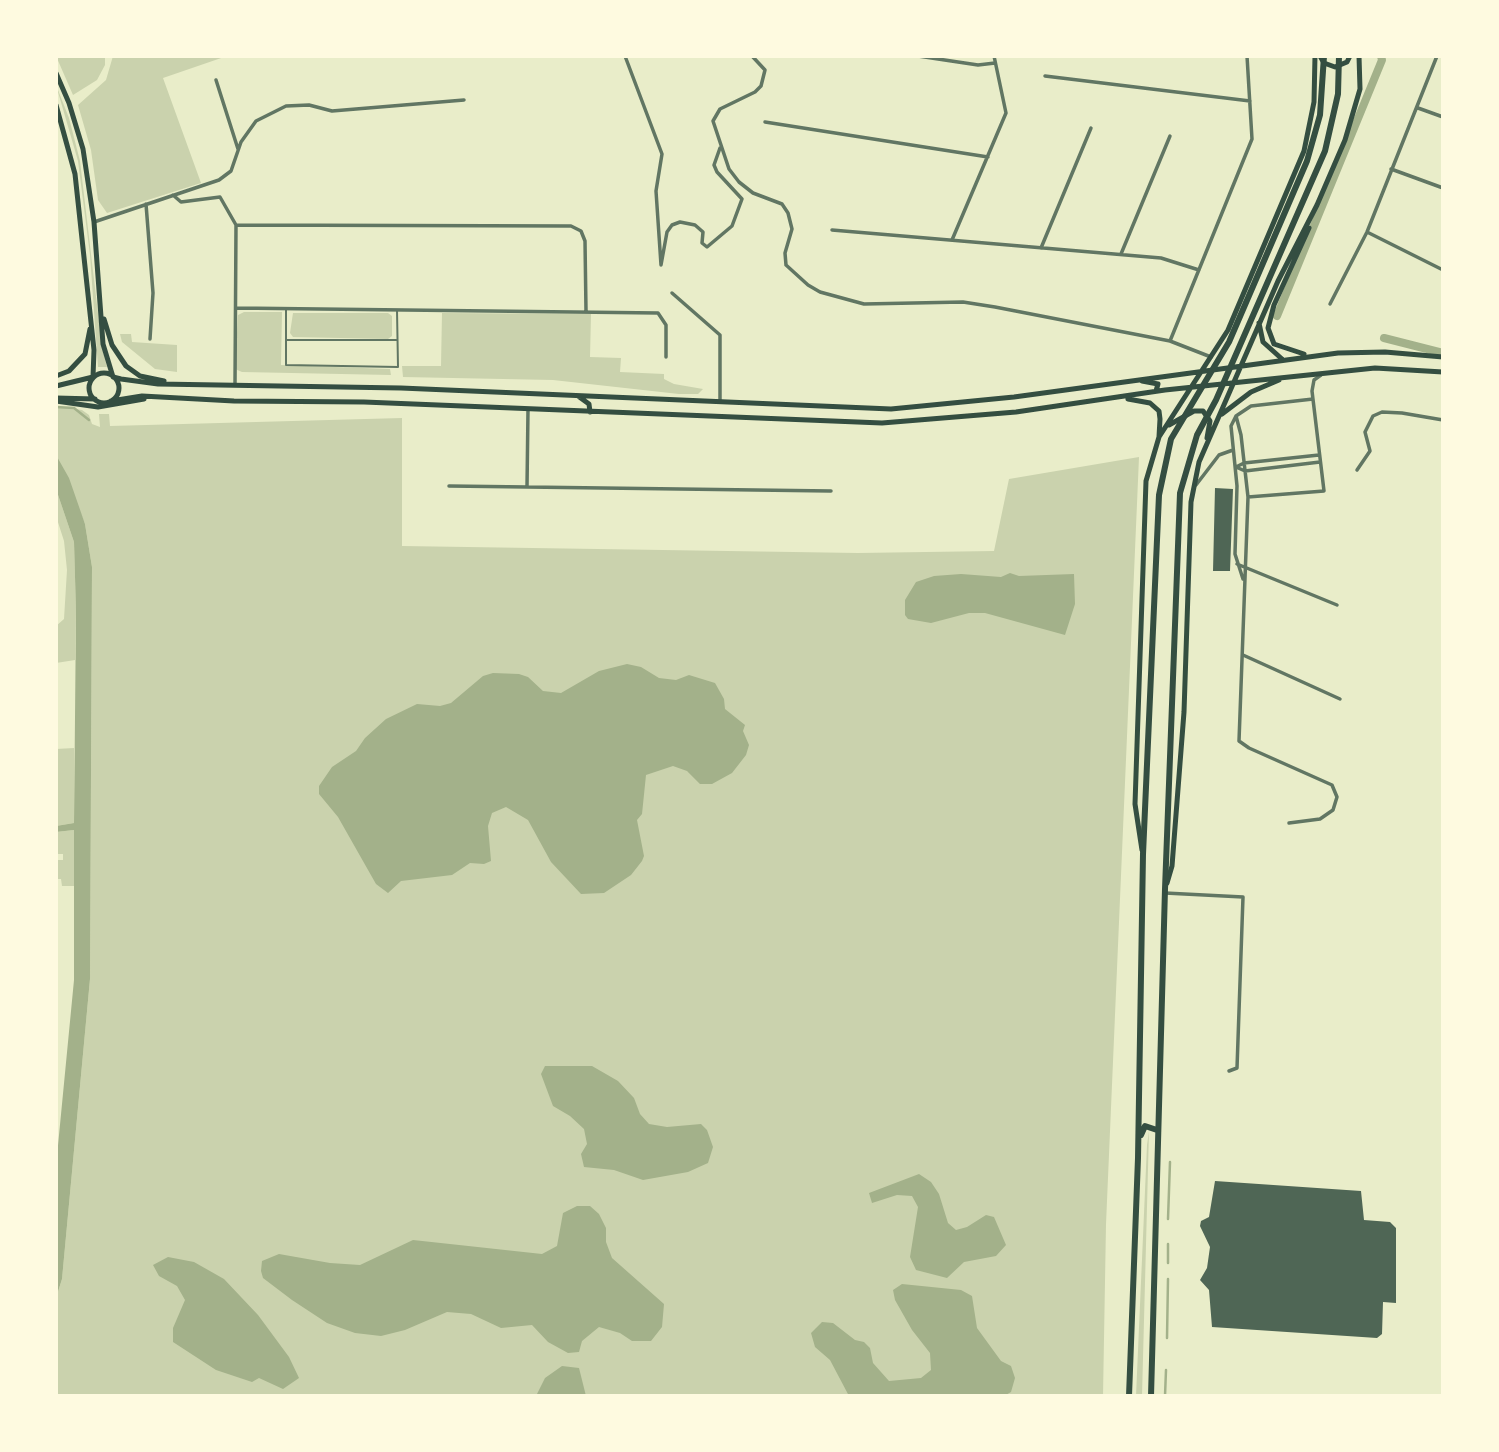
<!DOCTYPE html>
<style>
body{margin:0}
#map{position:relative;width:1499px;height:1452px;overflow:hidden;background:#e9edc9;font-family:Ubuntu,sans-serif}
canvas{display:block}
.frame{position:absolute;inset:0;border:58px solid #fefae0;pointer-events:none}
</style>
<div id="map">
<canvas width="1499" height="1452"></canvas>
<div class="frame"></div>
</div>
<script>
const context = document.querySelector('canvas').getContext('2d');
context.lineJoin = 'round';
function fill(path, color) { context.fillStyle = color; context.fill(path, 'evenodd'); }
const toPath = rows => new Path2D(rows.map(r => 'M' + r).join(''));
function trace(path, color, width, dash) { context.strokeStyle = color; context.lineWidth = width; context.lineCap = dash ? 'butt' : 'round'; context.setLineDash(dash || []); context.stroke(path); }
fill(toPath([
 [56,56,105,56,105,65,97,80,73,95],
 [113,56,227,56,163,78,201,183,107,213,98,200,91,150,78,105,106,80],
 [56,85,69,118,80,161,102,347,107,367,98,367,90,255,78,161],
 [244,312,282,312,281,365,390,369,391,375,242,372,235,369,238,315],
 [293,313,388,313,392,316,392,336,388,339,293,337,290,333],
 [442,313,591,314,590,357,621,358,620,372,664,374,664,379,674,384,703,389,698,394,679,394,553,380,403,377,402,366,441,366],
 [120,334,131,334,132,342,177,345,177,372,155,369,122,342],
 [56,406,82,410,89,415,92,424,100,427,99,414,109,414,110,426,402,418,402,546,858,553,994,551,1009,479,1139,457,1106,1224,1103,1396,56,1396,56,1298,62,1279,90,979,92,567,85,524,56,455],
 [56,489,74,542,76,612,75,660,56,663,56,626,64,619,67,570,64,541,56,516],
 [74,748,74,823,56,826,56,749],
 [74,830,74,886,62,886,61,879,56,879,56,860,63,860,63,854,56,854,56,832],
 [1149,1131,1142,1396,1136,1396,1147,1145]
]), '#cad2ad');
fill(toPath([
 [56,455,69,478,85,524,92,567,90,979,62,1279,56,1298,56,1166,74,980,74,830,56,832,56,826,74,823,76,612,74,542,56,489],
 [1010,573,1019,576,1074,574,1075,604,1065,635,985,613,969,613,931,623,908,619,905,615,905,600,916,582,934,576,961,574,1001,577],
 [627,664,641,667,659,678,676,680,689,675,715,683,724,699,725,709,745,725,743,731,749,745,746,755,732,773,712,784,700,784,687,771,673,766,646,775,642,814,637,820,644,856,642,861,631,875,604,893,581,894,551,862,528,820,506,807,492,813,488,826,491,861,484,864,470,863,452,875,401,881,388,893,376,884,338,817,319,794,319,786,332,767,356,751,365,738,386,719,417,704,440,706,451,703,483,676,493,673,519,674,528,677,543,691,561,693,599,671],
 [545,1066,592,1066,618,1081,634,1098,640,1114,649,1124,667,1127,701,1124,707,1130,713,1147,708,1163,688,1172,643,1180,614,1170,584,1167,581,1154,587,1144,584,1129,570,1116,553,1106,541,1074],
 [919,1174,931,1182,939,1194,948,1223,956,1230,967,1227,986,1215,994,1217,1006,1245,996,1256,964,1262,947,1278,916,1270,910,1257,918,1207,912,1196,897,1195,872,1203,869,1193],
 [577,1206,590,1206,599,1214,606,1228,606,1242,612,1258,664,1304,662,1327,651,1341,632,1341,620,1333,599,1327,582,1341,579,1352,568,1353,548,1342,532,1325,501,1328,471,1314,447,1312,405,1330,381,1336,355,1333,327,1323,292,1300,263,1278,261,1271,262,1261,279,1254,330,1263,360,1265,413,1240,542,1254,557,1246,563,1213],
 [168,1257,194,1262,224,1279,258,1315,289,1357,299,1378,283,1389,259,1378,252,1382,216,1370,173,1342,173,1328,185,1300,177,1286,159,1276,153,1265],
 [902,1284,961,1290,972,1296,977,1328,1001,1361,1011,1366,1015,1378,1011,1392,1004,1396,849,1396,830,1360,815,1347,811,1333,822,1322,833,1323,855,1340,864,1342,870,1348,873,1363,889,1381,921,1378,931,1370,930,1353,912,1330,895,1300,893,1290],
 [562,1366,579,1368,586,1396,536,1396,545,1378]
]), '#a3b18a');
trace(toPath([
 [56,407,74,408,89,420],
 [1168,1219,1170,1162],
 [1168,1244,1168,1263],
 [1167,1338,1168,1279],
 [1165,1396,1166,1370]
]), '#a3b18a', 2.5);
trace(toPath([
 [1277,316,1382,60,1381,56],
 [1384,338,1443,353]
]), '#a3b18a', 8);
fill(toPath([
 [1215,488,1233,489,1230,571,1213,571],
 [1215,1181,1361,1191,1364,1220,1390,1222,1396,1228,1396,1303,1383,1302,1382,1334,1377,1338,1212,1327,1209,1290,1200,1280,1207,1268,1210,1247,1200,1226,1201,1221,1209,1217]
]), '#4f6655');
trace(toPath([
 [286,310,286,365,398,367,397,310],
 [286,340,396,340]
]), '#617663', 2);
trace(toPath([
 [625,56,662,154,656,191,661,265,667,232,672,225,680,222,695,225,703,232,702,243,707,247,732,226,742,199,717,172,714,165,720,148],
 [752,56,765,70,761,86,755,92,720,109,713,121,729,169,739,182,753,193,782,204,788,213,792,229,785,253,786,265,808,285,820,292,864,304,963,302,995,307,1170,341,1211,357],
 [918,56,978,65,995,63],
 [1045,76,1250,101],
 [216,80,238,149],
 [1418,108,1443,117],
 [765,122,988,157],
 [1391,169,1443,188],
 [173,195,181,202,220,197,236,225,235,384],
 [146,204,153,293,150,339],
 [94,222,219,180,231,171,241,142,256,121,286,106,309,105,332,111,464,100],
 [236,225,571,226,581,231,585,241,586,311],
 [832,230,1161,258,1199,270],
 [1367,232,1443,270],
 [952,240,1006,113,994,56],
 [1041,248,1091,128],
 [1121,254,1170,136],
 [672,293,720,335,720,401],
 [1330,304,1367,232,1437,56],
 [236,308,658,313,666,325,666,357],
 [1170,341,1252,139,1247,56],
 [528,410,527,487,831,491],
 [1236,416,1241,435,1248,497,1239,741,1249,748,1332,785,1337,797,1333,810,1320,819,1289,823],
 [1236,467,1245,471,1320,462],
 [1236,467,1244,463,1319,455],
 [1357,470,1370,451,1365,432,1373,416,1382,412,1402,413,1443,420],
 [1196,485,1219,455,1233,450],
 [449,486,527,487],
 [1248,497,1324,491,1312,391,1314,380,1321,375],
 [1237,564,1337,605],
 [1243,579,1235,554,1237,486,1231,426,1236,416,1251,406,1313,399],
 [1243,655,1340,699],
 [1165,893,1243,897,1237,1068,1229,1071]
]), '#617663', 3.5);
trace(toPath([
 [1320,56,1324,63,1335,67,1347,62,1350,56],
 [56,73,69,103,83,149,94,222,103,344,113,377,121,379,158,384,401,388,891,409,1014,397,1338,353,1385,352,1443,357],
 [56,105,75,174,94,350,93,377,56,386],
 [104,319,112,345,126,366,140,376,164,381],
 [1259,323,1263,342,1282,359],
 [1304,354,1274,344,1268,328,1274,305,1309,228],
 '89 388a15 15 0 1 1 30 0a15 15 0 1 1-30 0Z',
 [56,376,69,371,85,354,90,329],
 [1142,381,1158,384,1156,391],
 [578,396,589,404,590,412],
 [56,398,95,399],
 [1128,399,1150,403,1159,411,1160,419,1159,437,1146,481,1135,804,1142,850],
 [56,401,98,407,144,399],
 [111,401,142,396,234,401,364,402,882,423,1016,412,1165,390,1375,368,1443,372],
 [1222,414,1251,392,1279,380],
 [1169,425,1194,411,1203,411,1210,421,1207,438],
 [1159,437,1228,330,1304,151,1314,102,1315,56],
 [1167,883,1172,866,1184,712,1191,502,1199,462,1278,281,1317,205,1345,140,1360,89,1359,56]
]), '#344e41', 5);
trace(toPath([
 [1141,1135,1145,1126,1157,1130],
 [1129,1396,1138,1158,1143,854,1159,495,1171,439,1229,342,1307,161,1320,115,1324,56],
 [1151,1396,1165,889,1180,493,1197,435,1216,400,1325,151,1338,94,1339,56]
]), '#344e41', 6);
</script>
